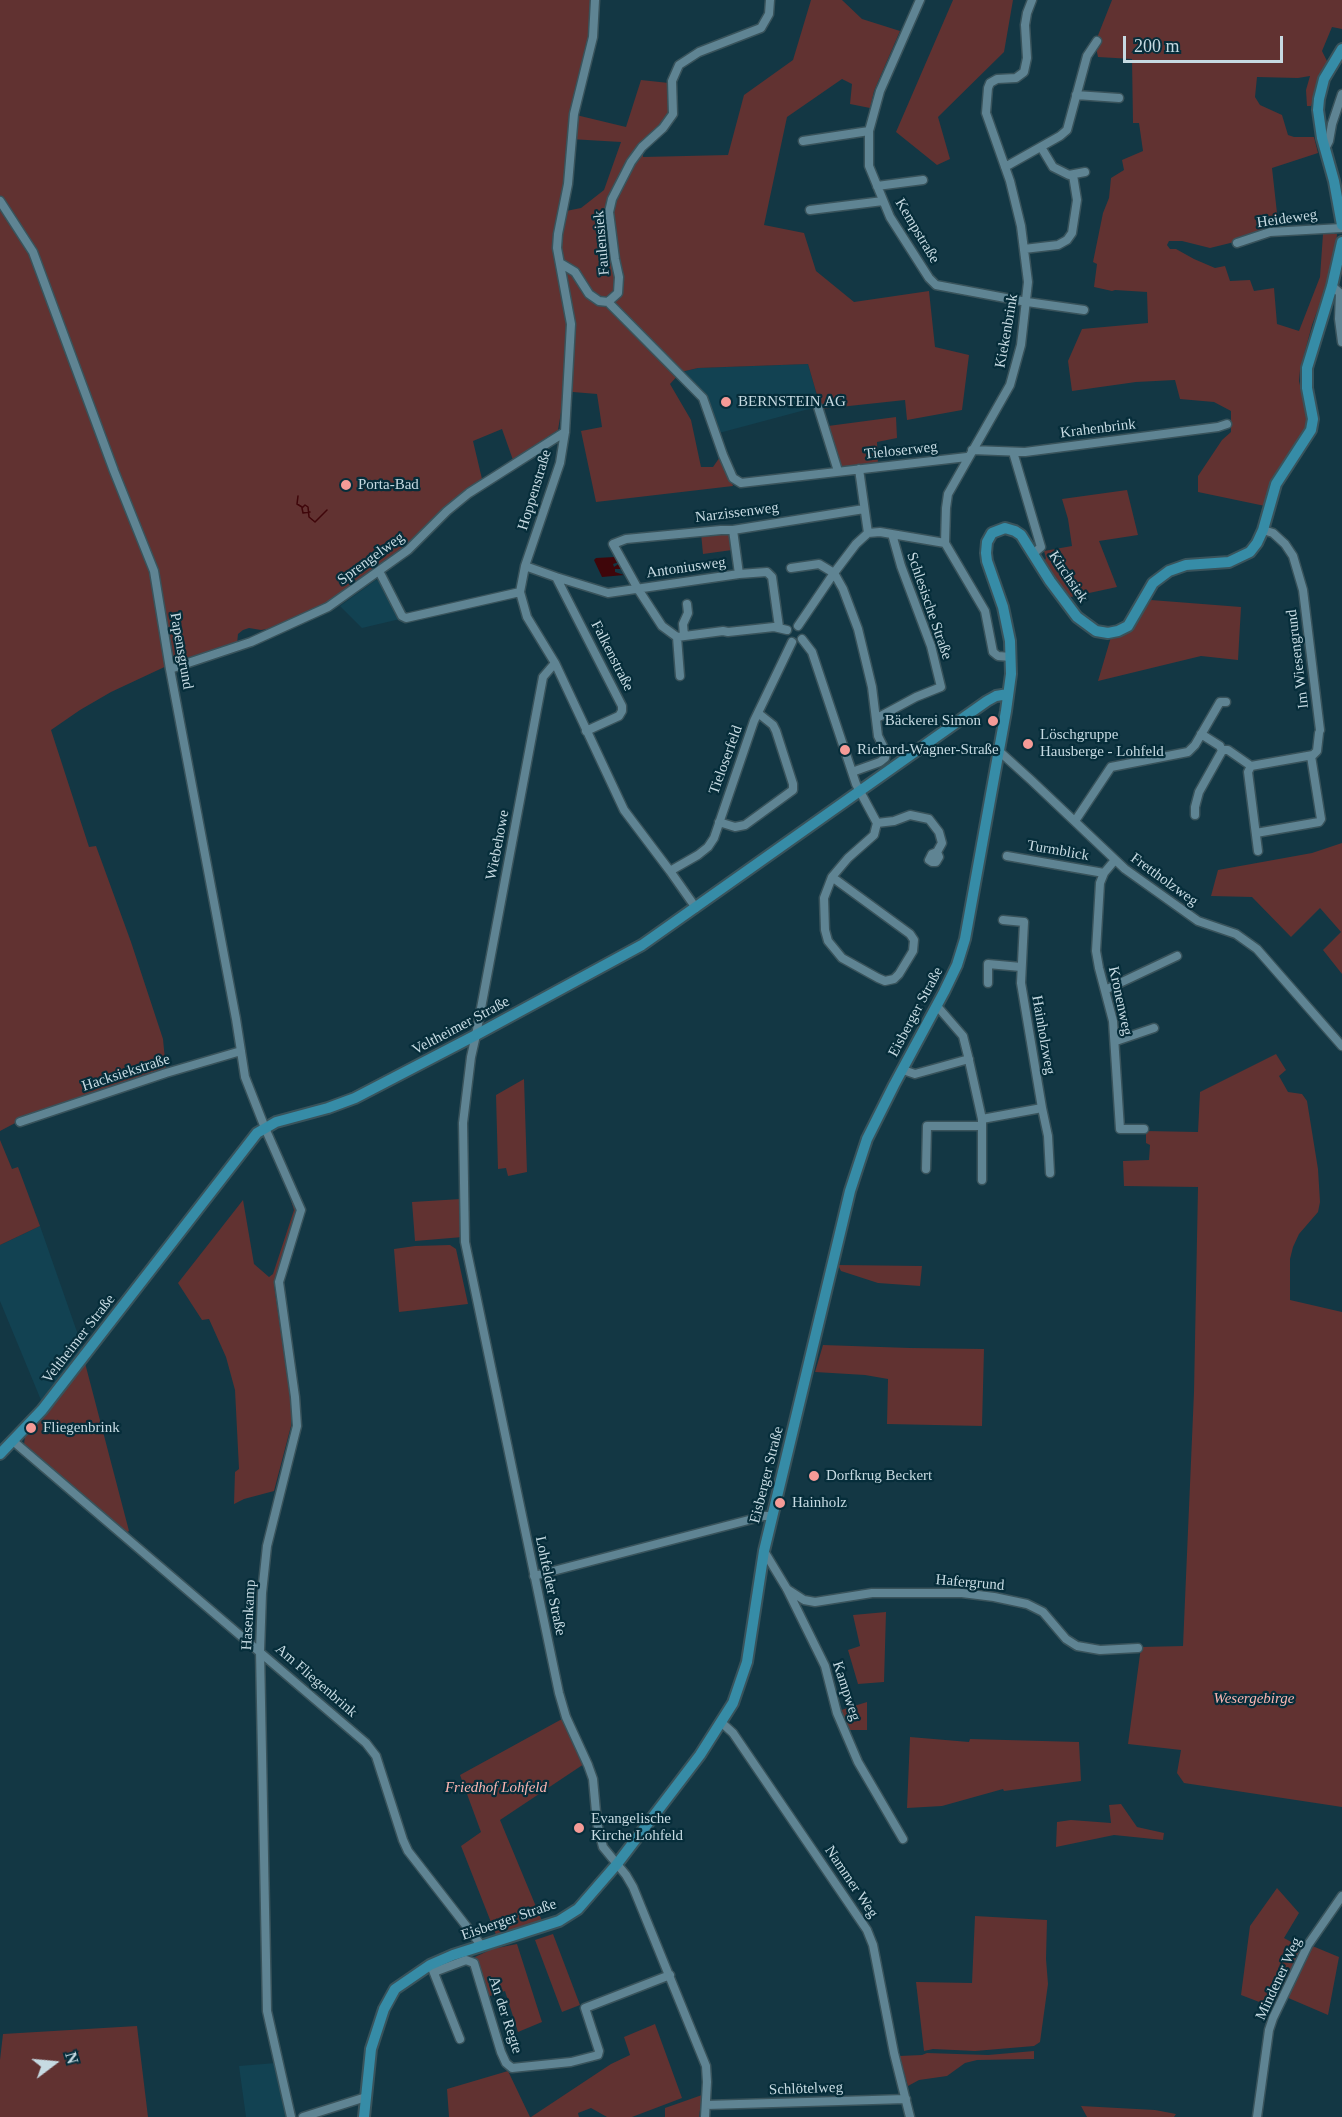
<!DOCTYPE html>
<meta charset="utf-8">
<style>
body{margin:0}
#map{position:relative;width:1342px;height:2117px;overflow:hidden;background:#133744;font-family:Georgia,serif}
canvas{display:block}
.north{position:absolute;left:24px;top:2033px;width:60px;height:60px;-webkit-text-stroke:4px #062d3a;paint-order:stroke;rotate:74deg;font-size:16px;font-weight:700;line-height:24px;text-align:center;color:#c6dae2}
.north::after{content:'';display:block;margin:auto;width:21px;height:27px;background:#c6dae2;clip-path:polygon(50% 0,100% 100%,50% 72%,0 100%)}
.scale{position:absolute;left:1123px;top:36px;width:160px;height:27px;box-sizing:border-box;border:3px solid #c6dae2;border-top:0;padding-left:8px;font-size:18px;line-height:21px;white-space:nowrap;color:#c6dae2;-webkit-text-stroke:4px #062d3a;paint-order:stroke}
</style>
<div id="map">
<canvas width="1342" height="2117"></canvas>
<div class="north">N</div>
<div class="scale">200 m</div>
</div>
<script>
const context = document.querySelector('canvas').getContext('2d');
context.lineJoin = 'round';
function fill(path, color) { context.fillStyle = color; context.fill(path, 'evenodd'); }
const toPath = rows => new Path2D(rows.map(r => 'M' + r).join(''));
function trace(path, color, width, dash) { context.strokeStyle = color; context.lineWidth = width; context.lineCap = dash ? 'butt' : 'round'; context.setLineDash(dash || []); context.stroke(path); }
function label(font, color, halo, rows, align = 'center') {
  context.font = font + ' Georgia,serif'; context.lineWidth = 4.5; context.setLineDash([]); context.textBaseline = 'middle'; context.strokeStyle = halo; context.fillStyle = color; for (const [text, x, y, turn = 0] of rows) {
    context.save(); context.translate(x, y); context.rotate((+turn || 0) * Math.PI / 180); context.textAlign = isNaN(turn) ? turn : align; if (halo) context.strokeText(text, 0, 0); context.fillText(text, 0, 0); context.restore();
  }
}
fill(toPath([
 [808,364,820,406,719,433,711,411,682,372,698,368],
 [376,580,380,581,400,619,362,628,340,606],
 [40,1226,83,1349,43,1405,0,1301,0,1245],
 [276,2063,288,2117,246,2117,239,2066]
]), '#124252');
fill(toPath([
 [0,0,594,0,591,37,572,114,626,127,641,80,669,83,672,111,643,150,643,157,728,155,744,95,793,60,811,0,842,0,862,19,900,31,874,91,870,108,850,104,852,84,842,79,787,117,764,225,804,233,816,271,854,302,929,291,935,347,969,355,962,410,907,420,905,400,821,409,808,364,698,368,681,372,670,384,691,420,701,467,713,467,722,454,733,486,596,502,581,431,602,427,597,394,573,392,564,394,558,430,513,460,502,429,473,441,482,479,453,503,425,532,381,567,328,604,273,628,261,630,249,628,243,630,238,634,237,644,173,663,111,692,80,710,51,730,89,847,96,846,131,942,163,1039,166,1071,19,1121,0,1131],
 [570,139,621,142,604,190,581,208,561,212],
 [953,0,1013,0,1004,52,938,117,950,159,937,165,896,132],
 [1112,0,1342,0,1342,29,1332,27,1322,51,1329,65,1311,106,1307,106,1306,90,1310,76,1298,78,1257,77,1255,97,1260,105,1282,115,1288,135,1294,137,1314,137,1318,153,1272,168,1279,231,1210,248,1182,241,1169,241,1167,245,1170,249,1176,249,1194,259,1215,268,1225,266,1230,281,1250,280,1254,291,1274,288,1277,324,1299,331,1320,277,1323,234,1337,234,1336,248,1327,285,1312,325,1300,370,1299,381,1307,416,1306,426,1297,447,1277,472,1269,489,1265,506,1198,492,1198,476,1222,440,1231,432,1231,411,1214,402,1180,399,1175,380,1136,382,1072,391,1068,361,1082,329,1148,323,1147,292,1115,290,1112,291,1094,287,1097,264,1093,262,1103,213,1109,198,1111,178,1124,170,1122,160,1143,151,1139,123,1133,123,1132,59,1098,57,1095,43],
 [896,417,897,438,877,442,878,465,843,469,840,467,828,426],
 [1127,490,1138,535,1099,541,1117,587,1066,598,1043,564,1046,558,1044,551,1072,546,1068,519,1062,499],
 [726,532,731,535,732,550,703,554,701,533],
 [1151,600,1241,607,1238,660,1201,656,1098,681,1111,637,1130,632],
 [1342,843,1342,974,1323,950,1341,932,1320,908,1291,937,1252,897,1211,896,1218,870,1312,853],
 [1276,1054,1286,1070,1279,1076,1288,1092,1302,1094,1307,1101,1318,1169,1320,1202,1318,1212,1299,1234,1293,1247,1290,1259,1290,1300,1342,1312,1342,1807,1184,1783,1177,1773,1181,1750,1128,1744,1141,1647,1183,1646,1194,1392,1198,1187,1124,1186,1123,1161,1149,1160,1150,1145,1146,1143,1146,1131,1198,1132,1200,1092],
 [524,1079,527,1172,508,1176,506,1168,498,1169,496,1095],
 [267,1137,299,1210,277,1284,274,1285,291,1403,291,1426,274,1491,244,1499,234,1504,235,1472,239,1469,235,1390,226,1357,209,1319,202,1320,178,1283,243,1200,254,1264,269,1277,273,1274,294,1210,289,1194,265,1140],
 [0,1140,12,1169,18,1167,40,1226,0,1245],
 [461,1199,463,1237,415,1241,412,1202],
 [415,1246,450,1245,456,1249,468,1304,399,1312,394,1249],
 [838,1265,922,1266,920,1286,878,1283,841,1271],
 [823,1345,910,1348,984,1349,982,1426,887,1424,888,1379,865,1375,815,1372],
 [85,1363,129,1531,126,1533,24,1445,25,1435],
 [886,1612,884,1682,858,1684,848,1650,860,1646,853,1615],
 [867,1702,867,1730,847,1730,838,1711],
 [562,1719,584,1764,500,1820,542,1921,496,1935,461,1846,481,1832,460,1775],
 [910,1737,969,1742,970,1739,1079,1742,1081,1781,1004,1791,1003,1789,942,1806,907,1808],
 [1121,1804,1137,1827,1164,1833,1163,1840,1114,1835,1056,1847,1057,1822,1071,1820,1111,1823,1109,1805],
 [1277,1888,1299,1913,1284,1938,1304,1949,1275,2008,1241,1995,1250,1926],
 [975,1916,1047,1920,1046,1959,1048,1984,1040,2042,1034,2046,975,2051,933,2049,924,2051,916,1982,972,1983],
 [553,1934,580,2005,562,2012,535,1940],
 [517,1944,542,2022,518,2032,505,1991,487,1997,475,1957,492,1949],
 [1310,1945,1339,1957,1328,2015,1286,1997],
 [655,2024,682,2098,632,2117,607,2117,591,2108,578,2113,579,2117,531,2117,611,2064,630,2055,624,2037],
 [137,2026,148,2117,0,2117,0,2060,3,2034],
 [1034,2051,1034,2059,977,2060,965,2063,947,2076,919,2080,908,2086,899,2056,922,2055,927,2053,988,2055],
 [508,2071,530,2117,449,2117,447,2089],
 [702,2095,699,2117,665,2117,665,2108],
 [1081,2106,1155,2110,1176,2114,1174,2117,1087,2117]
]), '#613231');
fill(toPath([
 [615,557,619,562,613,564,614,567,620,563,623,569,615,569,615,572,624,575,602,577,594,560,596,558]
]), '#3f060a');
trace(toPath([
 [298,496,297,504,302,507],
 [302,508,305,505,308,507,309,517,315,522,327,510],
 [302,508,303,513,310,512]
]), '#3f060a', 1.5);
const minor = toPath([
 [595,0,593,37,574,114,568,184,558,234,557,248,571,324,565,432,560,463,525,566,520,592,527,617,555,663,624,810,670,871,696,908],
 [920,0,880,91,869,131,869,166,890,217,929,278,936,285,1027,302,1084,310],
 [1076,95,1119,98],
 [803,141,869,131],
 [1041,147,1053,167,1069,175,1085,172],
 [1325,149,1329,141,1332,124,1342,94],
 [1005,167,1060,136,1067,130,1087,56,1097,41],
 [877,186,923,180],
 [0,201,33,252,114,471,154,571,170,669,236,1019,245,1077,265,1128,301,1210,279,1282,295,1397,297,1426,267,1546,262,1593,260,1651,267,2011,291,2117],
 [810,210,883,201],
 [1237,243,1270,232,1342,228],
 [1024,249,1058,245,1067,240,1072,233,1077,200,1073,175],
 [560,263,575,272,589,294,599,301,608,302,703,398,723,455,733,478,741,483,967,457],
 [1332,286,1340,293,1339,319,1342,342],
 [608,302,618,293,619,277,615,259,609,212,612,199,631,162,642,147,663,128,673,114,672,81,679,65,699,52,761,28,769,14,770,0],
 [818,407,838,471],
 [972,450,1025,452,1218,427,1227,424],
 [1013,452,1041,547,1034,553],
 [859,469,868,533],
 [733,530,739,574],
 [1263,530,1273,533,1285,544,1293,556,1303,590,1320,730],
 [525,566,556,577,622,706,622,711,619,716,586,731],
 [791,568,819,564,834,573,843,589,858,629,872,687,878,736,886,752,885,758,880,762,852,772],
 [379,571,402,616,406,618,520,592],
 [556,577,608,593,739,574,767,572,772,577,779,627],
 [798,626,834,573,856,544,868,533,880,532,945,543],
 [787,630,774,627,728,632,723,631,677,637,662,626,638,589,613,544,626,539,721,530,733,530,864,509],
 [684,636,683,624,688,613,687,604],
 [677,637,680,676],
 [802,639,812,652,856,784,877,823,874,835,848,858,832,877,824,898,825,930,828,941,842,958,878,978,885,981,894,979,899,974,913,951,914,940,910,934,832,877],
 [1011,657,998,656,993,652,985,611,945,543,946,508,948,494,1010,385,1021,345,1028,282,1021,226,1010,181,986,113,988,88,990,83,997,79,1016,78,1024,72,1027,58,1025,25,1027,13,1032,0],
 [555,663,543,677,476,1035,471,1057,463,1123,465,1242,559,1693,566,1717,588,1765,593,1779,597,1823,603,1847,626,1875,633,1887,706,2066,707,2082,705,2117],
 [170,669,251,642,328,607,408,550,447,511,469,493,565,432],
 [877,718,916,697,941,687,931,646,901,566,892,534],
 [1222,750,1228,750,1251,766,1313,755,1317,751,1319,733],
 [999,751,1031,780,1125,869,1198,921,1236,934,1257,949,1342,1046],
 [1251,766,1248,772,1258,851],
 [1195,815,1195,807,1199,792,1222,751,1220,746,1201,734],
 [1075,821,1111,767,1188,752,1195,745,1220,702,1226,702],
 [719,822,735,827,745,825,793,790,793,784,776,731,773,725,758,713],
 [877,823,894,821,910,815,929,819,939,832,942,843,937,852,932,854,929,860,932,862,936,862,939,857,937,852],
 [1256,833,1319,822,1321,819,1311,756],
 [1007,856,1104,873],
 [1115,860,1104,873,1100,883,1096,951,1099,968,1113,1021,1120,1129,1144,1129],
 [670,871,698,855,708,847,714,838,754,721,792,642],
 [1003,920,1024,922,1021,983,1042,1108],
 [988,983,988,964,1021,967],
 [1105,990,1177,956],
 [937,1006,963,1036,968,1056,982,1119,982,1180],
 [1116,1041,1154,1028],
 [903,1070,915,1074,969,1059],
 [982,1119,1042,1108,1048,1136,1050,1173],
 [20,1122,166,1073,241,1051],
 [926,1169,927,1126,982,1126],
 [13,1441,366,1743,376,1756,403,1840,408,1851,481,1945],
 [764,1551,787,1589,825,1666,837,1713,858,1762,903,1839],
 [534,1576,764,1516,772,1516],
 [787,1589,804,1600,815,1602,872,1593,962,1593,994,1597,1027,1604,1043,1612,1066,1639,1077,1646,1100,1650,1138,1648],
 [722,1723,733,1733,867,1930,873,1945,894,2053,910,2117],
 [432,1968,460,2039],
 [434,1972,466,1960,474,1963,501,2052,506,2063,512,2068,571,2062,598,2055,599,2051,585,2008,670,1975],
 [706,2105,906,2099],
 [303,2117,366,2097],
 [1257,2117,1269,2030,1273,2018,1308,1945,1342,1896]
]);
const major = toPath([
 [1342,49,1324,79,1319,99,1318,110,1322,138,1334,181,1342,225],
 [0,1454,42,1410,257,1133,276,1122,328,1108,355,1098,476,1035,642,945,987,701,996,696,1008,694],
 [364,2117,371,2049,384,2009,395,1989,430,1965,453,1955,559,1921,578,1909,617,1864,700,1755,733,1703,747,1662,764,1551,850,1191,867,1139,894,1085,944,992,957,965,965,939,1006,711,1011,674,1010,641,1003,607,987,561,986,553,987,542,992,533,1005,528,1015,531,1021,535,1050,581,1077,617,1096,631,1108,633,1118,631,1128,626,1153,583,1169,571,1186,565,1229,562,1250,552,1257,543,1263,530,1276,484,1311,430,1313,419,1307,388,1307,368,1332,286,1342,242]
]);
trace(minor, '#39535b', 11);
trace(major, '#39535b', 14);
trace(minor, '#5f8493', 8);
trace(major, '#368ca7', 10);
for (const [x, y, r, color] of [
 [726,402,6,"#f59b97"],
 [346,485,6,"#f59b97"],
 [993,721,6,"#f59b97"],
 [1028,744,6,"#f59b97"],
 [845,750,6,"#f59b97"],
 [31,1428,6,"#f59b97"],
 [814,1476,6,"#f59b97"],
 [780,1503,6,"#f59b97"],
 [579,1828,6,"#f59b97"]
]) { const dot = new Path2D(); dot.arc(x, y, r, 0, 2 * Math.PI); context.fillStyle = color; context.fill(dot); trace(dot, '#062d3a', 2); }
label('15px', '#c6dae2', '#062d3a', [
 ["Heideweg",1287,219,-8],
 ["Kempstraße",917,231,59],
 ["Faulensiek",602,243,-95],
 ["Kiekenbrink",1007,331,-80],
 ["Krahenbrink",1098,429,-7],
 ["Tieloserweg",901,451,-6],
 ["Hoppenstraße",535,490,-73],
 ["Narzissenweg",737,513,-7],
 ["Sprengelweg",371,559,-36],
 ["Antoniusweg",686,568,-8],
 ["Kirchsiek",1068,577,56],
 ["Schlesische Straße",929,606,71],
 ["Papensgrund",181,651,80],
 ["Falkenstraße",612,656,63],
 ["Im Wiesengrund",1298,659,-97],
 ["Tieloserfeld",726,760,-70],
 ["Wiebehowe",498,845,-79],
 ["Turmblick",1058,851,10],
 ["Frettholzweg",1164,880,36],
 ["Kronenweg",1120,1001,78],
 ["Eisberger Straße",916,1012,-62],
 ["Veltheimer Straße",461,1026,-28],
 ["Hainholzweg",1043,1035,80],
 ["Hacksiekstraße",126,1073,-18],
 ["Veltheimer Straße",79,1339,-52],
 ["Eisberger Straße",767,1475,-76],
 ["Hafergrund",970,1583,5],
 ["Lohfelder Straße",550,1586,78],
 ["Hasenkamp",249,1615,-87],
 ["Am Fliegenbrink",316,1681,41],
 ["Kampweg",846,1691,72],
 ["Nammer Weg",851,1882,56],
 ["Eisberger Straße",509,1920,-19],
 ["Mindener Weg",1279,1979,-65],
 ["An der Regte",505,2015,72],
 ["Schlötelweg",806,2089,-2]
]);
label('15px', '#c6dae2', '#062d3a', [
 ["BERNSTEIN AG",738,402],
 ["Porta-Bad",358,485],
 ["Bäckerei Simon",981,721,"right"],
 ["Löschgruppe",1040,735],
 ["Hausberge - Lohfeld",1040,752],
 ["Richard-Wagner-Straße",857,750],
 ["Fliegenbrink",43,1428],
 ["Dorfkrug Beckert",826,1476],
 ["Hainholz",792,1503],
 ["Evangelische",591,1819],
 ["Kirche Lohfeld",591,1836]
], 'left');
label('italic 15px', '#fbb5b1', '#062d3a', [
 ["Wesergebirge",1254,1699],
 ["Friedhof Lohfeld",496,1788]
]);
</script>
